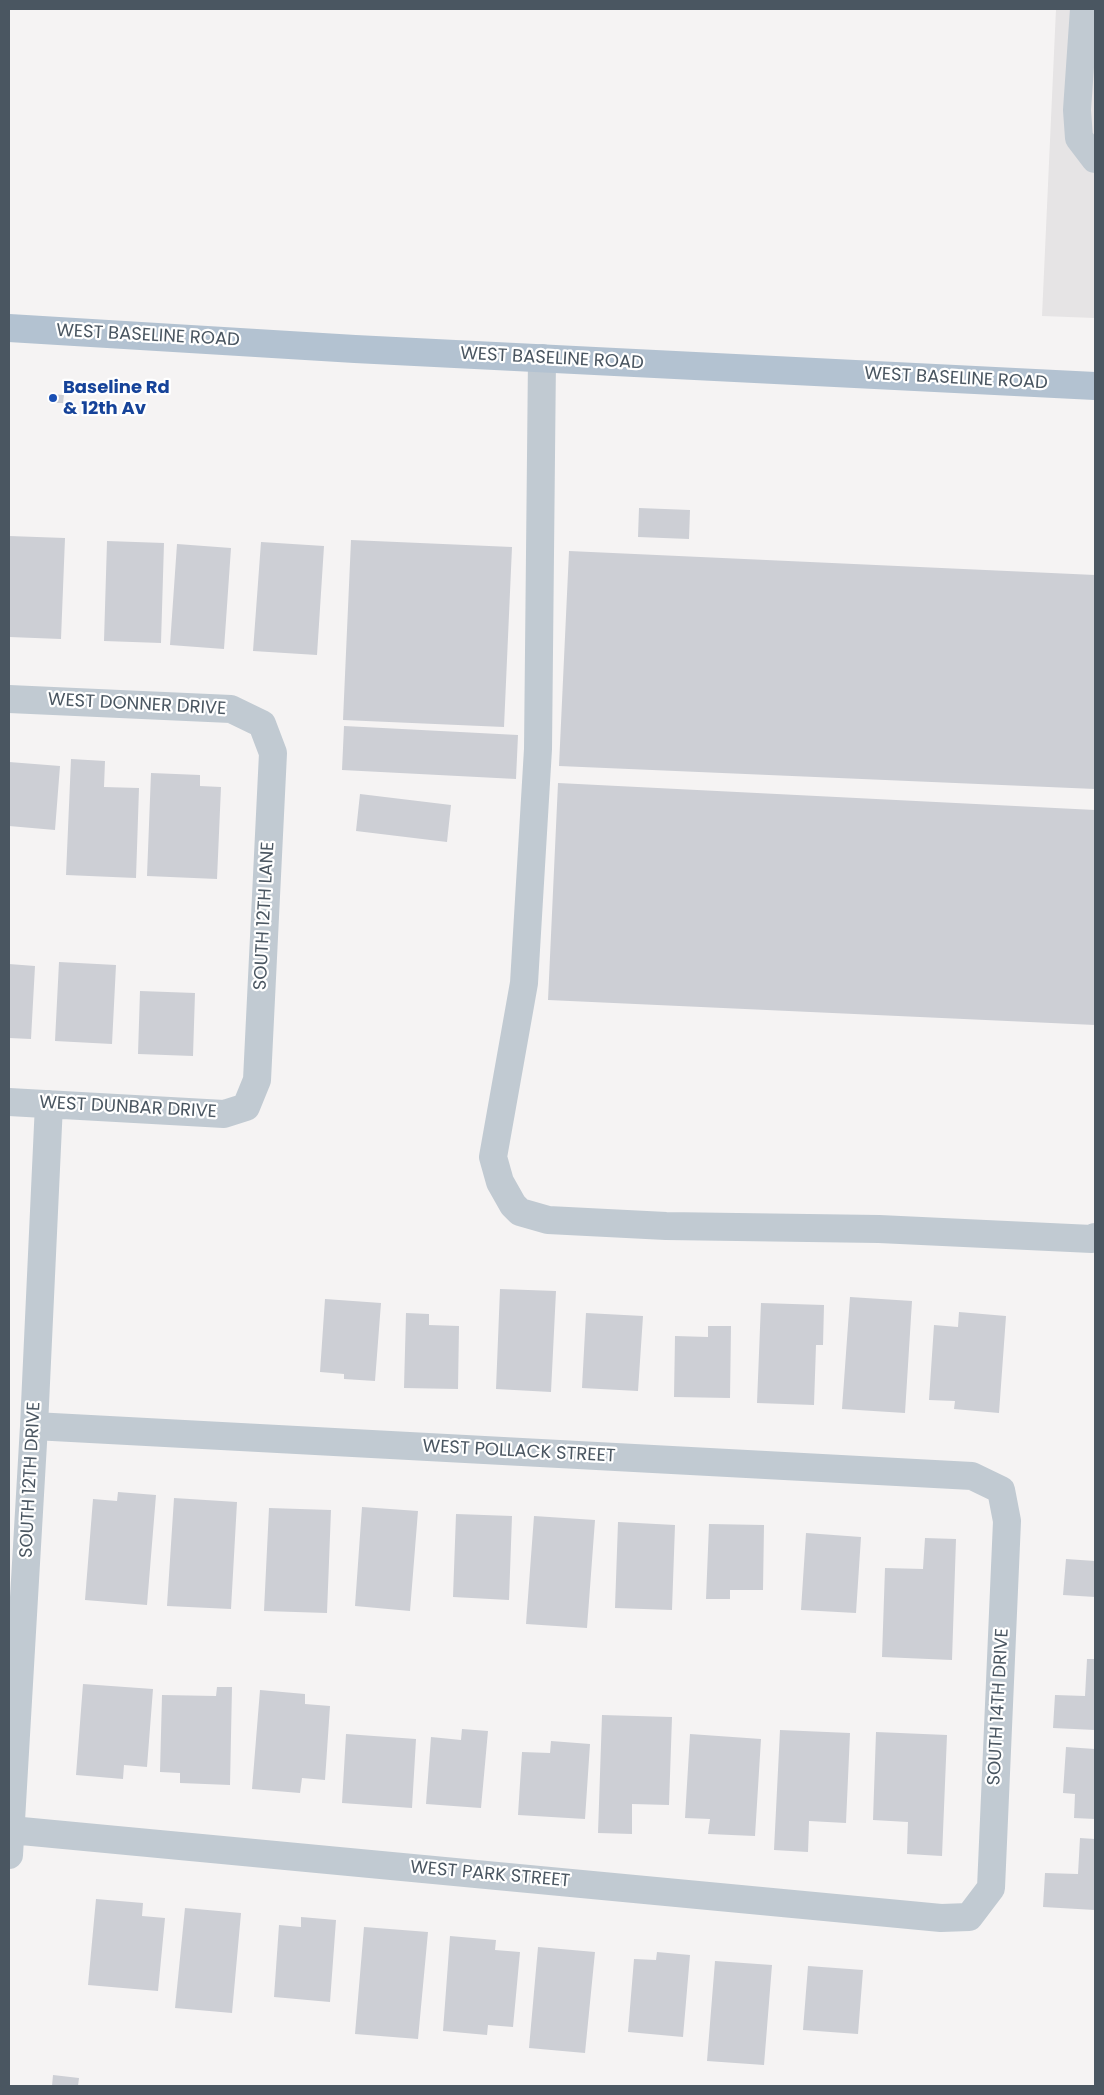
<!DOCTYPE html>
<style>
body{margin:0}
#map{position:relative;width:1104px;height:2095px;overflow:hidden;background:#f5f3f3;font-family:Poppins,sans-serif}
canvas{display:block}
.frame{position:absolute;inset:0;border:10px solid #4a5661;pointer-events:none}
</style>
<div id="map">
<canvas width="1104" height="2095"></canvas>
<div class="frame"></div>
</div>
<script>
const context = document.querySelector('canvas').getContext('2d');
context.lineJoin = 'round';
function fill(path, color) { context.fillStyle = color; context.fill(path, 'evenodd'); }
const toPath = rows => new Path2D(rows.map(r => 'M' + r).join(''));
function trace(path, color, width, dash) { context.strokeStyle = color; context.lineWidth = width; context.lineCap = dash ? 'butt' : 'round'; context.setLineDash(dash || []); context.stroke(path); }
function label(font, color, halo, rows, align = 'center') {
  context.font = font + ' Poppins,sans-serif'; context.lineWidth = 4.5; context.setLineDash([]); context.textBaseline = 'middle'; context.strokeStyle = halo; context.fillStyle = color; for (const [text, x, y, turn = 0] of rows) {
    context.save(); context.translate(x, y); context.rotate((+turn || 0) * Math.PI / 180); context.textAlign = isNaN(turn) ? turn : align; if (halo) context.strokeText(text, 0, 0); context.fillText(text, 0, 0); context.restore();
  }
}
fill(toPath([
 [1056,9,1095,9,1095,318,1042,316]
]), '#e6e4e5');
fill(toPath([
 [49,394,64,395,63,403,49,403],
 [639,508,690,510,689,539,638,537],
 [9,536,65,538,61,639,9,637],
 [351,540,512,547,504,727,343,720],
 [107,541,164,543,161,643,104,641],
 [261,542,324,546,317,655,253,651],
 [177,544,231,548,224,649,170,645],
 [569,551,1095,575,1095,789,559,766],
 [344,726,518,735,516,779,342,770],
 [71,759,105,761,104,787,139,788,136,878,66,875],
 [9,762,60,766,55,830,9,826],
 [151,773,200,775,200,786,221,787,217,879,147,876],
 [558,783,1095,810,1095,1025,548,1000],
 [360,794,451,805,447,842,356,831],
 [59,962,116,965,112,1044,55,1041],
 [9,964,35,966,31,1039,9,1038],
 [140,991,195,993,193,1056,138,1054],
 [500,1289,556,1291,551,1392,496,1389],
 [850,1297,912,1301,905,1413,842,1409],
 [325,1299,381,1303,375,1381,344,1379,344,1374,320,1372],
 [761,1303,824,1305,823,1345,816,1345,814,1405,757,1403],
 [959,1312,1006,1316,999,1413,954,1409,955,1401,929,1400,934,1325,958,1327],
 [406,1313,429,1314,429,1325,459,1326,458,1389,404,1388],
 [586,1313,643,1316,638,1391,582,1388],
 [708,1326,731,1326,730,1398,674,1397,675,1336,708,1337],
 [118,1492,156,1495,147,1605,85,1600,93,1499,117,1501],
 [174,1498,237,1502,231,1609,167,1606],
 [362,1507,418,1511,410,1611,355,1606],
 [269,1508,331,1510,327,1613,264,1611],
 [456,1514,512,1516,509,1600,453,1597],
 [534,1516,595,1520,587,1628,526,1624],
 [618,1522,675,1525,672,1610,615,1608],
 [709,1524,764,1525,763,1590,730,1590,730,1599,706,1599],
 [806,1533,861,1537,856,1613,801,1610],
 [925,1538,956,1539,952,1660,882,1657,885,1568,923,1569],
 [1066,1559,1095,1561,1095,1597,1063,1595],
 [1087,1659,1095,1659,1095,1730,1053,1728,1055,1695,1085,1696],
 [83,1684,153,1689,147,1767,124,1765,123,1779,76,1775],
 [217,1687,232,1687,230,1785,180,1783,180,1773,160,1772,162,1695,216,1696],
 [260,1690,305,1694,305,1704,330,1706,325,1780,302,1778,300,1793,252,1789],
 [602,1715,672,1717,669,1805,632,1804,632,1834,598,1833],
 [462,1729,488,1731,481,1808,426,1804,431,1737,461,1740],
 [780,1730,850,1733,846,1823,809,1821,808,1852,774,1850],
 [876,1732,947,1735,942,1856,907,1854,908,1822,873,1820],
 [346,1734,416,1739,412,1808,342,1803],
 [690,1734,761,1739,755,1836,708,1834,710,1819,685,1818],
 [551,1741,590,1744,585,1819,518,1815,522,1752,550,1753],
 [1066,1747,1095,1749,1095,1819,1074,1818,1075,1794,1063,1793],
 [1080,1838,1095,1839,1095,1910,1043,1907,1045,1873,1078,1874],
 [96,1899,143,1903,142,1916,165,1918,158,1991,88,1985],
 [185,1908,241,1913,232,2013,175,2008],
 [301,1917,336,1920,330,2002,274,1997,279,1925,301,1927],
 [364,1927,428,1932,418,2039,355,2034],
 [450,1936,496,1940,495,1950,520,1952,513,2027,488,2025,487,2035,443,2031],
 [538,1947,595,1952,585,2053,529,2048],
 [657,1952,690,1955,683,2037,628,2032,634,1959,656,1960],
 [715,1961,772,1965,764,2065,707,2061],
 [808,1966,863,1970,858,2034,803,2030],
 [53,2075,79,2078,78,2086,52,2086]
]), '#cdcfd5');
trace(toPath([
 [1084,9,1077,110,1079,138,1095,159],
 [542,358,538,749,524,983,493,1157,500,1182,513,1205,520,1212,548,1220,666,1226,879,1229,1092,1239,1095,1237],
 [9,699,231,709,262,724,273,753,257,1080,246,1107,224,1114,9,1102],
 [11,1830,941,1918,969,1917,991,1888,1007,1521,1001,1490,972,1476,34,1426],
 [9,1855,34,1426,49,1104]
]), '#c1cad2', 28);
trace(toPath([
 [9,328,355,349,1095,386]
]), '#b3c2d1', 28);
for (const [x, y, r, color] of [
 [53,398,5,"#1a4fb4"]
]) { const dot = new Path2D(); dot.arc(x, y, r, 0, 2 * Math.PI); context.fillStyle = color; context.fill(dot); trace(dot, '#fff', 2); }
label('18px', '#4a5661', '#fff', [
 ["WEST BASELINE ROAD",148,336,3],
 ["WEST BASELINE ROAD",552,359,3],
 ["WEST BASELINE ROAD",956,379,3],
 ["WEST DONNER DRIVE",137,705,3],
 ["SOUTH 12TH LANE",265,916,-87],
 ["WEST DUNBAR DRIVE",128,1108,3],
 ["WEST POLLACK STREET",519,1452,3],
 ["SOUTH 12TH DRIVE",31,1480,-87],
 ["SOUTH 14TH DRIVE",999,1707,-87],
 ["WEST PARK STREET",490,1875,5]
]);
label('bold 18px', '#164399', '#fff', [
 ["Baseline Rd",63,388],
 ["& 12th Av",63,409]
], 'left');
</script>
